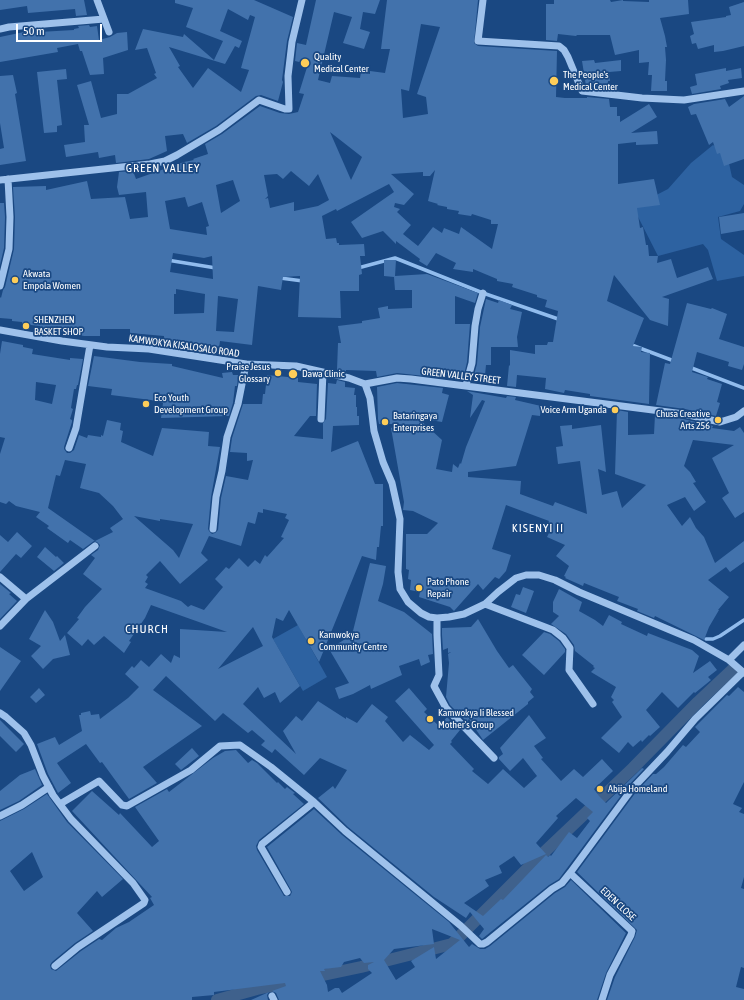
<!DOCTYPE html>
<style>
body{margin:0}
#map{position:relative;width:744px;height:1000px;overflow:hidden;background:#1a4882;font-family:"Asap Condensed",sans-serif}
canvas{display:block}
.scale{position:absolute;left:16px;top:24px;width:86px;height:18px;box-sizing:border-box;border:2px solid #fff;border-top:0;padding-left:5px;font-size:12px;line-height:14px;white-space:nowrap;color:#fff;-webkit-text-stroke:3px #1a4882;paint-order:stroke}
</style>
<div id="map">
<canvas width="744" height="1000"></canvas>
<div class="scale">50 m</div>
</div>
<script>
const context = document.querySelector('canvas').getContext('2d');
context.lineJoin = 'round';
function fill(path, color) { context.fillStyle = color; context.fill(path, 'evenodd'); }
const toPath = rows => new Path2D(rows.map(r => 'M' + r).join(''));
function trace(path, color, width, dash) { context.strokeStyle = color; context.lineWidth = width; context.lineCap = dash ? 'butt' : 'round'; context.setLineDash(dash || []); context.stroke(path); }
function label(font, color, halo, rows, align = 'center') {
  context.font = font + ' "Asap Condensed",sans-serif'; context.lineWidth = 3.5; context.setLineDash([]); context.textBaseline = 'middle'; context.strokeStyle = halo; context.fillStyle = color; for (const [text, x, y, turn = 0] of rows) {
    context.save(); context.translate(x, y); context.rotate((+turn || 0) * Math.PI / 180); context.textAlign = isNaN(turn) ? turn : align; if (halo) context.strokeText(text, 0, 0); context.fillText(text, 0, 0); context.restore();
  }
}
fill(toPath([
 [713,145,727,154,732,177,744,185,744,204,740,211,718,217,721,239,744,255,744,276,717,281,708,250,703,244,658,256,633,207,668,189,691,163],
 [298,625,327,677,303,691,273,639]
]), '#2d62a1');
trace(toPath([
 [167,260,216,268],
 [358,268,395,258,483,293,561,320],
 [280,278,303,281],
 [629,344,674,361],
 [689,367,744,388],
 [706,639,713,639,720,636,744,620]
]), '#91bced', 3.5);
trace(toPath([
 [217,1000,257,989,361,967,452,944,537,859,633,768,698,702,733,669]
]), '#3f618c', 12);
fill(toPath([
 [0,0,84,0,87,15,76,16,75,9,28,13,27,6,0,10],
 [175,0,254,0,293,17,287,41,282,80,283,82,278,101,261,95,256,96,216,126,187,143,183,134,165,136,167,151,149,159,116,163,115,155,99,158,98,152,66,157,64,145,85,142,84,125,89,125,77,85,91,81,101,118,117,114,117,94,128,94,157,78,154,74,156,73,147,48,135,50,143,29,183,37,184,34,214,60,223,41,186,27,193,8,175,3],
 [228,9,248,20,250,15,255,17,241,68,249,70,241,92,208,68,193,88,178,67,180,66,169,47,225,64,235,46,239,48,242,41,220,31],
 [316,0,380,0,375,14,363,12,360,29,370,32,364,49,343,43,352,17,334,12,318,80,330,83,332,76,360,78,361,72,370,74,370,71,385,73,390,49,381,49,387,0,478,0,474,43,478,46,557,51,556,97,565,98,587,98,587,97,609,99,610,107,617,107,617,116,620,116,620,122,649,104,657,117,631,133,657,131,658,144,636,145,636,142,618,144,618,184,654,179,660,205,637,208,640,228,643,227,646,245,648,245,649,256,658,256,657,263,671,259,677,278,708,267,713,279,662,297,669,299,668,326,650,320,614,275,607,301,644,318,633,346,642,347,641,352,650,353,649,404,590,396,590,394,565,390,564,393,545,389,546,378,517,375,516,387,507,386,509,365,510,366,510,350,535,354,535,345,547,345,548,342,553,342,558,311,545,307,547,300,537,297,537,295,512,287,513,284,497,281,497,279,473,269,473,272,453,269,456,263,436,253,427,266,419,261,420,259,396,241,396,244,383,231,362,238,351,222,394,192,389,184,337,211,336,209,322,216,326,239,336,238,337,243,339,243,339,245,364,244,365,256,360,256,362,274,359,275,359,291,340,291,341,318,298,317,300,276,283,277,281,290,258,286,252,345,220,341,219,348,185,346,186,343,164,340,164,336,130,333,130,329,100,329,100,336,84,336,54,330,54,328,40,328,40,326,22,324,22,322,12,321,12,319,0,318,0,297,1,298,3,290,5,287,14,249,15,217,13,187,46,186,46,190,87,181,91,199,125,197,130,219,148,217,146,192,119,195,117,187,119,172,133,171,136,179,184,162,194,160,193,159,208,154,205,144,222,134,260,106,280,113,289,114,298,112,304,94,299,93,308,64,295,61,297,43,306,45],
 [421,24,440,27,417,94,426,97,428,114,403,118,401,89,409,91],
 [330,132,362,157,351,180],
 [435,170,428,201,438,204,437,205,447,207,447,209,459,211,458,214,471,216,472,214,491,220,491,224,498,224,492,249,461,227,459,234,444,228,442,233,433,227,418,246,403,234,411,225,397,212,400,209,394,207,395,203,404,205,414,194,391,174,423,172,423,176,430,176],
 [291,171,309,186,318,174,329,200,318,206,294,211,294,202,270,208,268,198,265,199,268,196,264,175,277,174,283,179],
 [233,180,240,201,221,213,216,185],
 [185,197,188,207,202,202,209,226,206,227,207,235,170,229,165,201],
 [173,253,204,258,212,256,213,279,170,272],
 [176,289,205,294,204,313,174,314,174,294,176,294],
 [218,296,238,299,234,332,216,331],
 [554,0,610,0,611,2,623,0,623,1,649,2,649,0,688,0,689,14,660,18,665,36,667,47,665,47,666,60,665,81,667,81,667,91,651,91,652,75,648,75,649,62,639,63,639,50,615,55,610,35,577,35,576,36,558,34,557,41,546,40,546,4,554,4],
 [744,2,744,46,723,51,714,52,714,45,698,49,696,43,692,44,690,36,694,34,691,22,726,17,726,16,731,15,729,7],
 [89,25,90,27,97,26,99,40,110,37,117,33,127,32,128,50,103,58,104,74,90,75,82,51,80,51,78,44,57,48,58,52,0,62,0,37,24,32,24,31,39,30,39,32,74,30,74,29,79,28,78,26],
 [594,60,595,63,621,60,621,71,609,72,610,81,608,81,608,89,586,86,582,61],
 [726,68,726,71,741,68,742,78,728,80,729,83,720,86,721,89,692,94,690,87,697,85,695,74],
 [66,69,67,79,57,80,62,125,57,126,57,132,44,133,37,72],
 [13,75,17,93,15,94,26,161,0,165,0,149,4,148,0,123,0,76],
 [744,96,744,159,724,166,720,153,717,154,713,142,709,145,696,114,691,115,688,107,694,104,725,99,729,107],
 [0,203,4,203,5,217,4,248,0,265],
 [744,213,744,230,721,234,719,217],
 [384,260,396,260,395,276,427,274,478,293,475,303,455,296,455,324,470,324,467,362,464,375,443,376,443,378,397,373,377,377,376,371,346,370,346,372,337,370,338,343,341,343,338,326,362,323,362,321,380,318,378,308,388,306,388,309,412,308,412,290,395,290,394,277,384,276],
 [486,299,498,303,499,300,512,305,510,309,522,312,517,337,518,347,491,347,491,365,486,365,485,375,474,375,477,364,480,327],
 [687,303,711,309,712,308,727,314,719,339,744,347,744,364,742,370,728,366,729,362,697,352,692,372,708,377,707,379,722,384,717,402,720,403,716,416,685,409,656,405,665,363,670,364],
 [2,341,23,345,23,347,33,349,32,354,70,360,70,358,83,359,78,385,77,385,76,389,74,389,71,408,73,409,70,419,72,420,72,422,64,447,64,449,67,453,70,453,74,450,79,435,87,438,88,435,101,437,101,435,103,436,107,420,121,423,120,430,123,431,121,442,153,456,162,428,209,432,208,446,220,447,211,497,208,529,209,531,212,534,215,533,218,530,221,498,226,476,248,480,253,460,247,461,247,453,230,452,232,438,243,404,262,404,263,394,265,394,267,375,298,378,298,382,317,384,316,416,310,416,294,436,323,439,323,423,326,419,328,383,336,384,337,380,345,382,345,387,355,388,354,395,356,395,356,407,357,407,357,416,359,416,359,425,333,426,331,452,358,441,375,484,383,484,383,526,381,526,379,547,377,547,376,560,362,556,319,662,289,610,283,621,276,618,272,637,300,686,280,703,275,692,264,698,258,687,243,704,296,754,283,731,296,716,302,721,318,701,346,719,346,717,357,723,372,704,388,717,385,721,403,742,410,735,429,750,434,745,395,701,409,688,427,709,424,712,439,726,441,724,443,728,442,723,447,717,460,730,451,741,452,742,450,744,474,769,472,771,488,784,503,769,524,788,537,776,523,758,510,771,499,759,499,757,503,754,500,748,529,715,546,738,534,746,543,758,541,759,561,781,574,769,583,777,602,759,613,771,594,789,599,796,606,803,642,768,644,769,628,786,559,879,549,885,482,939,479,936,484,929,470,912,466,918,434,897,348,827,318,798,333,786,335,789,347,770,320,758,304,775,275,749,272,753,261,745,265,741,252,730,248,733,223,713,215,721,166,676,153,690,202,726,143,767,157,783,129,799,102,762,100,763,86,744,57,763,71,783,58,793,48,774,37,744,55,737,59,745,82,731,79,715,81,715,81,713,90,711,91,715,99,714,100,719,128,698,139,687,125,674,132,666,134,668,141,660,149,667,161,654,171,663,174,655,180,658,180,629,227,632,151,605,145,618,129,641,131,642,124,653,104,636,94,645,88,639,82,646,67,633,79,619,77,618,85,607,102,589,83,574,95,558,91,555,98,550,100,545,97,542,94,541,83,549,70,540,68,543,47,528,49,526,36,517,40,512,16,506,9,501,6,504,0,502,0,454,5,438,0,437,0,354],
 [36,382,56,385,52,404,35,400],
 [65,460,86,464,80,488,99,493,113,506,123,519,110,528,113,532,95,541,48,508,56,475,60,476],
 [263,509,287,514,285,518,289,520,281,537,284,538,267,557,265,555,260,564,255,560,248,567,239,558,229,569,226,567,215,579,223,587,204,610,191,605,188,607,181,601,145,588,148,584,145,582,148,577,146,575,160,561,180,584,208,560,201,553,209,536,241,546,248,522,255,524,258,512,263,513],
 [134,516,160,521,160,519,193,524,179,558,173,550],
 [253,627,263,646,218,669],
 [576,798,593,812,587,818,590,821,577,838,569,832,551,856,550,855,548,857,546,855,503,900,501,899,483,916,464,903,489,886,485,880,502,873,499,866,514,856,521,865,546,854,536,843,558,818,556,816],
 [94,356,140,362,172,364,172,366,223,378,222,373,232,372,233,375,238,375,238,379,237,386,235,386,233,403,229,416,161,418,163,403,151,400,111,395,112,389,88,386],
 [397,383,443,388,442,393,449,395,442,422,418,418,442,440,436,469,452,472,453,464,458,468,460,463,461,464,466,447,485,401,482,400,470,418,473,395,467,391,506,398,507,396,516,397,515,400,541,406,540,416,532,415,516,466,468,472,468,477,521,481,520,494,553,506,555,502,587,514,580,461,558,464,556,447,563,446,560,426,572,425,572,429,601,425,606,472,598,469,602,495,617,491,622,508,646,485,615,474,617,410,628,412,628,435,654,434,655,415,683,419,713,426,712,428,734,431,740,427,744,433,744,512,735,518,722,498,729,493,712,458,734,445,693,440,684,466,690,472,696,482,693,483,706,502,694,511,685,497,667,505,682,526,690,517,696,528,704,537,715,563,744,541,744,562,730,572,726,567,708,580,729,597,718,610,719,610,709,627,704,640,655,616,654,618,637,611,638,609,617,601,619,597,584,583,583,586,565,578,566,577,564,576,569,566,556,556,565,545,547,537,550,531,546,529,549,521,506,505,492,549,511,555,506,571,499,579,495,577,483,590,478,584,454,611,450,607,419,597,420,592,410,590,411,580,408,579,409,570,406,569,406,534,427,534,438,523,413,511,403,510,404,502,391,428,401,424,379,424,378,419,377,387],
 [17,532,32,546,21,558,16,554,0,572,0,535,8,542],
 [45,547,56,557,57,556,64,563,54,571,37,557],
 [370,563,386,566,383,584,378,601,404,612,432,634,433,654,428,655,430,662,421,666,419,659,399,666,402,675,371,689,370,685,353,694,339,699,335,688,349,683,329,649,352,635],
 [0,584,11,593,9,594,17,601,0,619],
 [523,587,534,591,526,613,511,607,516,594,520,595],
 [559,589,582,602,579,611,595,620,603,626,609,615,622,622,621,624,647,636,648,633,692,650,699,656,693,673,710,661,717,670,708,677,711,680,695,693,694,692,678,708,662,692,646,710,660,727,650,736,649,735,642,742,641,740,633,747,628,742,619,753,601,738,622,717,612,702,614,700,611,697,616,687,591,672,595,668,593,667,594,666,575,651,574,645,566,634,551,624,559,616,553,612,553,602],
 [45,610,53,622,60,641,65,635,70,655,53,659,43,669,31,656,41,646,29,639],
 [478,619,497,651,509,668,513,665,532,689,530,692,534,697,528,702,528,704,483,740,469,719,467,722,450,705,446,697,449,663,448,654,451,652,448,653,448,648,443,650,442,635,442,628,471,627],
 [544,632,550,634,559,641,565,649,565,652,544,675,522,655],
 [0,647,21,661,0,691],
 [738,687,744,692,744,782,733,804,742,808,739,812,744,814,744,877,741,888,744,889,744,968,741,967,736,987,744,989,744,1000,607,1000,615,977,635,937,637,930,577,872,636,792,653,774,656,774,664,767,683,745,686,747,700,732,695,727,727,695,729,696],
 [39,688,45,695,36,703,30,697],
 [0,720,24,744,16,752,0,736],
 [192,748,199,756,181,770,175,764],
 [236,750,248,763,252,760,257,763,277,783,278,782,285,789,287,787,295,793,293,794,304,804,259,840,256,846,257,850,284,896,290,896,292,892,291,890,267,847,314,809,342,835,449,922,469,947,472,944,480,949,485,949,490,946,555,893,565,887,571,880,626,933,606,973,597,1000,279,1000,276,993,272,991,286,986,285,983,214,992,214,995,192,997,192,1000,0,1000,0,821,24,809,47,794,67,822,123,879,102,897,97,891,77,913,93,931,75,943,52,962,50,965,51,969,56,971,81,951,99,939,102,940,116,928,129,922,154,905,150,898,152,897,72,811,92,791,119,815,120,813,152,847,159,841,135,807,167,789,169,792,213,758,225,751],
 [32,852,43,877,24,891,10,871],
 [432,929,460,940,436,959,434,947,411,961,415,967,396,980,384,960,394,949,434,944],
 [360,958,364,963,374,962,368,965,368,969,372,973,342,993,339,988,335,988,328,992,327,985,320,971,325,971,324,969,341,967,344,962],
 [35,769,42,785,19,801,0,810,0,791,20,775],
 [269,992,267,995,268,1000,251,1000]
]), '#4272ac');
trace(toPath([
 [97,0,109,32],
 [483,0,478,41,559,46,564,50,568,57,582,91,642,98,684,100,744,91],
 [0,29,9,27,104,19],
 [0,180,150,164,165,161,177,155,219,130,259,100,285,109,289,109,288,76,292,42,302,0],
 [0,286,9,249,10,217,8,179],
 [0,330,62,341,107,347,149,349,246,364,296,366,349,378,365,384],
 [365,384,370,398,374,431,383,462,392,483,400,519,398,572,400,589,408,602,421,613,429,617,437,618,449,617,464,614,485,604,498,592,516,578,526,575,539,575,555,580,579,592,694,640,729,660,744,673],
 [365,384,397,378,411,379,684,414,720,422,736,417,744,411],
 [466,385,472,363,475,326,478,309,483,293],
 [321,419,323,372],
 [69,448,76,428,90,345],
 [213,529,216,497,222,471,227,437,238,404,246,364],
 [0,577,26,599],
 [485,604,553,630,563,638,570,648,569,670,593,704],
 [437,618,437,635,439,675,434,686,446,708,494,758],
 [0,626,26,599,95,546],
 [729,660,744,645],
 [0,713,6,717,24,733,31,745,43,776,53,795,71,819,133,883,145,900,144,903,78,947,55,966],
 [60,804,99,781,122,805,127,806,191,770,220,746,240,745,271,767,314,802,345,831,461,926,480,944,483,944,487,942,552,889,562,883,570,873,632,789,667,752,695,719,743,672],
 [0,816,22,805,49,787],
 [570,873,632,931,631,935,610,975,602,1000],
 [287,892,261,847,262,844,314,802],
 [272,996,274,1000]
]), '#9ec1eb', 7);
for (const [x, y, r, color] of [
 [305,63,5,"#fecd59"],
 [554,81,5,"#fecd59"],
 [15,280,4,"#fecd59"],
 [26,326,4,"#fecd59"],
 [278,373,4,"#fecd59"],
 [293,374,5,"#fecd59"],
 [146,404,4,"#fecd59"],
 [615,410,4,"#fecd59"],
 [718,420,4,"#fecd59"],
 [385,422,4,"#fecd59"],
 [419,588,4,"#fecd59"],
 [311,641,4,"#fecd59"],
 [430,719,4,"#fecd59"],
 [600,789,4,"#fecd59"]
]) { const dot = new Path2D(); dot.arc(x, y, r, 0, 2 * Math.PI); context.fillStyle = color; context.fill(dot); trace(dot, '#1a4882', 1.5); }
label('10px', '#fff', '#1a4882', [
 ["Quality",314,57],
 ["Medical Center",314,69],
 ["The People's",563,75],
 ["Medical Center",563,87],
 ["Akwata",23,274],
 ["Empola Women",23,286],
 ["SHENZHEN",34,320],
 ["BASKET SHOP",34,332],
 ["Praise Jesus",270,367,"right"],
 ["Glossary",270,379,"right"],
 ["Dawa Clinic",302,374],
 ["Eco Youth",154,398],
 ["Development Group",154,410],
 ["Voice Arm Uganda",607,410,"right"],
 ["Chusa Creative",710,414,"right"],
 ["Arts 256",710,426,"right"],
 ["Bataringaya",393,416],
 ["Enterprises",393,428],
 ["Pato Phone",427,582],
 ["Repair",427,594],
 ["Kamwokya",319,635],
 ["Community Centre",319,647],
 ["Kamwokya Ii Blessed",438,713],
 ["Mother's Group",438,725],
 ["Abija Homeland",608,789]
], 'left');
label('10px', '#fff', '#1a4882', [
 ["KAMWOKYA KISALOSALO ROAD",184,346,8],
 ["GREEN VALLEY STREET",461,376,7],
 ["EDEN CLOSE",618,904,43]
]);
context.letterSpacing = '1px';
label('12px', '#fff', '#1a4882', [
 ["GREEN VALLEY",163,168],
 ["KISENYI II",538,528],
 ["CHURCH",147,629]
]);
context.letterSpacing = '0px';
</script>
